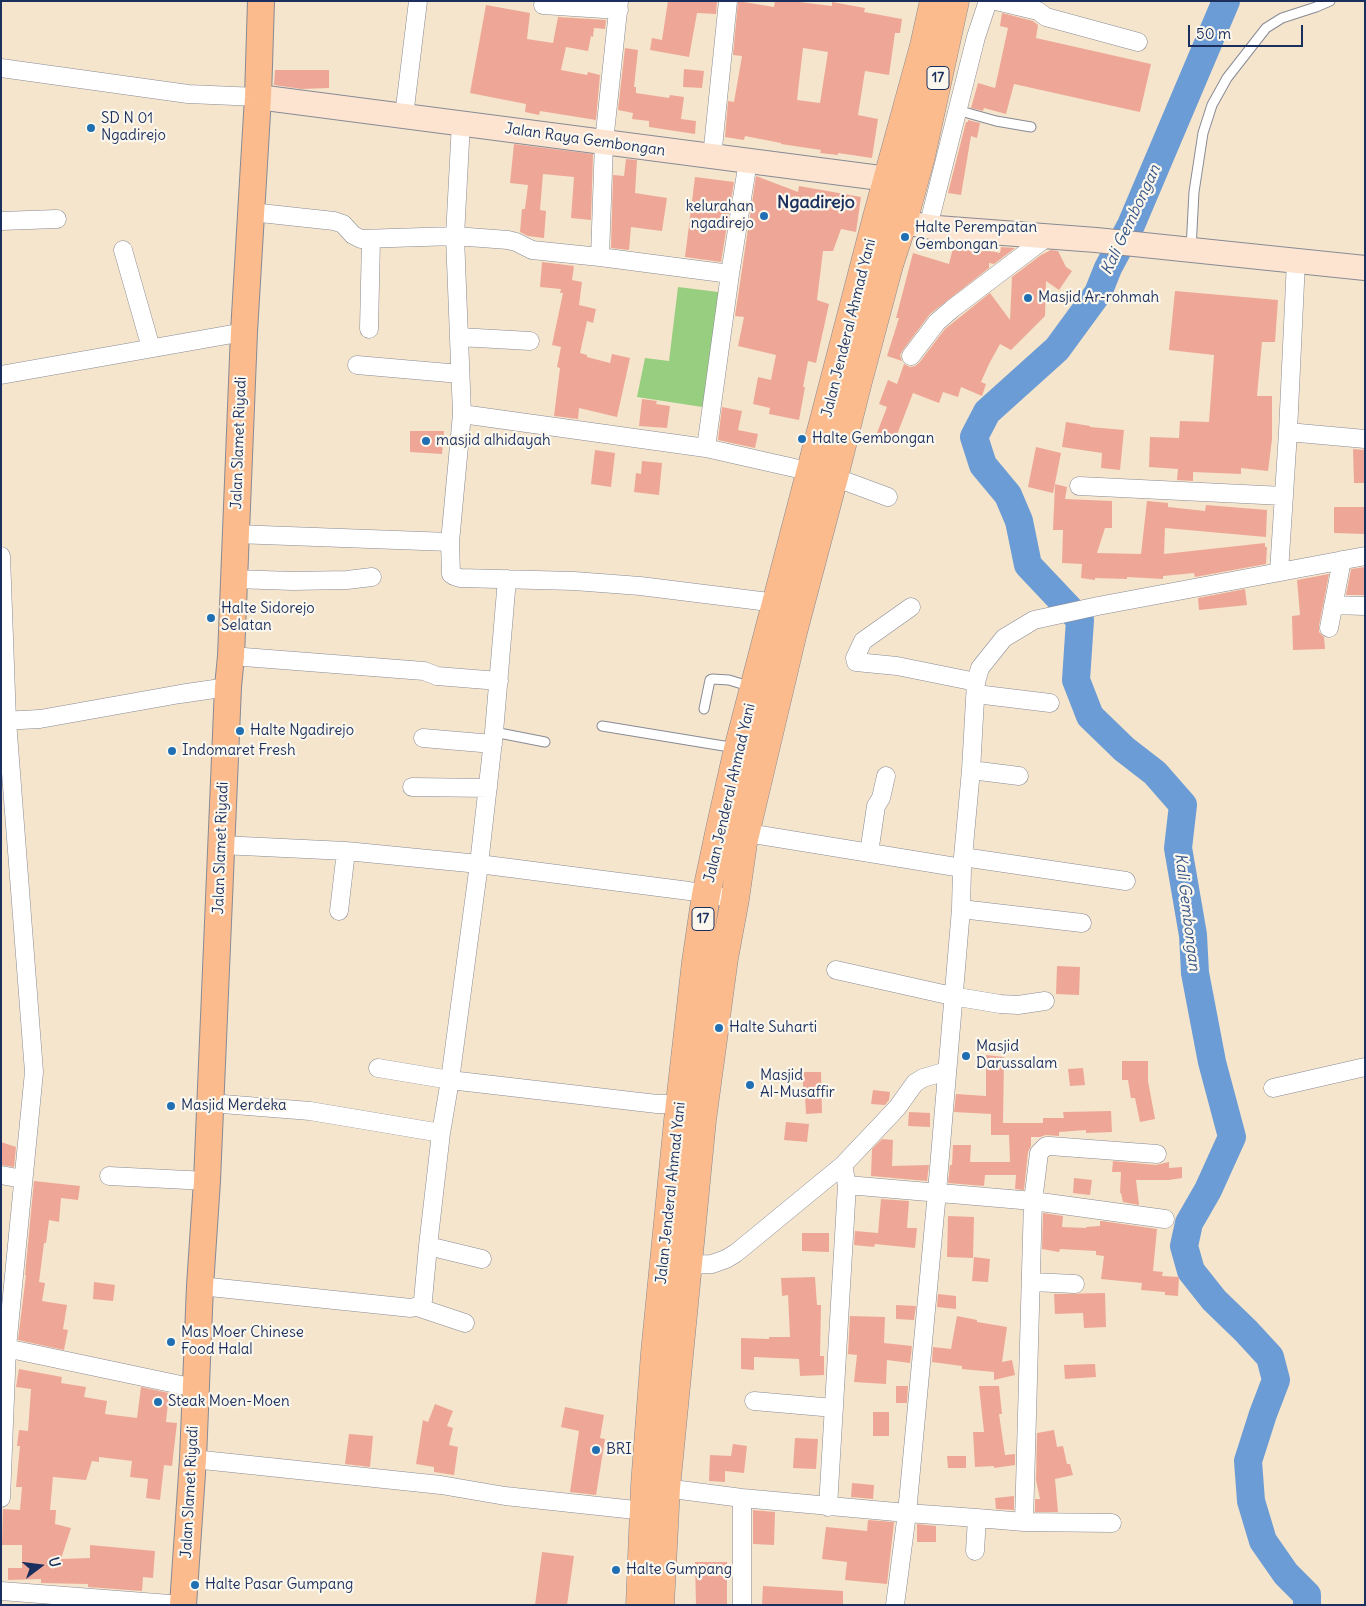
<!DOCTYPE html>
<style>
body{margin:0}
#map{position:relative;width:1366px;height:1606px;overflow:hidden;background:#f5e5cc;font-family:Delius,sans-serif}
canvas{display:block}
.frame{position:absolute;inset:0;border:2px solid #1b2f5e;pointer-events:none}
.north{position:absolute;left:15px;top:1541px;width:50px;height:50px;-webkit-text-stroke:4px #fbf7ec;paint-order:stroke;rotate:75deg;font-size:14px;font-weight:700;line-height:20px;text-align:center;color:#1b2f5e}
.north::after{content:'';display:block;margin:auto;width:18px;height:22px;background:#1b2f5e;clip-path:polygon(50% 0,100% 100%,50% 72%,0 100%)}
.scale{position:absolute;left:1188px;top:25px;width:115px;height:22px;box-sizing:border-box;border:2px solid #1b2f5e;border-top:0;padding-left:6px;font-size:15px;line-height:18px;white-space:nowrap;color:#1b2f5e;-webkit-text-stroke:4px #fbf7ec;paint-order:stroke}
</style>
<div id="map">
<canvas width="1366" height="1606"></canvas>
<div class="frame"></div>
<div class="north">U</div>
<div class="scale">50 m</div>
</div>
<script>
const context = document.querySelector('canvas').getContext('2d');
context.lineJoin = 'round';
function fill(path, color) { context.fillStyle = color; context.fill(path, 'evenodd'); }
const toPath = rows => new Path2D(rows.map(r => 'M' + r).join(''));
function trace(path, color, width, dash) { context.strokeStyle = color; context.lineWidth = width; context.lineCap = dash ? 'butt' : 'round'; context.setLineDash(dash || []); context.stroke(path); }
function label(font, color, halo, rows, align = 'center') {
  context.font = font + ' Delius,sans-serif'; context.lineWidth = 4.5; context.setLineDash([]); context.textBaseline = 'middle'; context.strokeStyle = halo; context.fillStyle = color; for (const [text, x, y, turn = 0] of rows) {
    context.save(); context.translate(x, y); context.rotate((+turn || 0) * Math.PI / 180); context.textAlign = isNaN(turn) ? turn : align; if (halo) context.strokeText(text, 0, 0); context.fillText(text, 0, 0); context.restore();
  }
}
fill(toPath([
 [678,287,726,293,709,408,637,397,645,358,669,361]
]), '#98ce80');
trace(toPath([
 [1226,1,1131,225,1108,268,1098,293,1057,349,987,412,974,437,983,465,1008,495,1019,521,1028,565,1080,620,1076,680,1090,716,1124,749,1155,773,1183,805,1178,848,1193,935,1195,973,1212,1062,1232,1137,1208,1190,1189,1223,1184,1246,1191,1271,1214,1300,1246,1331,1270,1357,1276,1380,1263,1414,1248,1461,1251,1501,1263,1541,1286,1574,1307,1595,1307,1605]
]), '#6c9cd5', 28);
fill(toPath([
 [668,1,717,2,716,14,697,13,689,57,650,50,652,38,662,40],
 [738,1,774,7,775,1,791,1,832,6,832,2,865,8,864,12,902,19,900,33,895,33,889,75,865,71,858,115,878,119,872,158,838,153,838,155,820,153,821,150,781,144,781,143,745,136,744,140,725,137,728,101,734,102,742,56,733,55],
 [803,48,828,52,820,103,797,100],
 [486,5,530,13,527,39,553,43,558,17,606,20,605,29,594,28,593,37,591,36,588,51,566,47,561,70,587,75,588,72,600,75,596,120,540,111,539,115,525,112,526,104,470,93],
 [1002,13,1033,21,1038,25,1036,38,1151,64,1140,112,1014,84,1006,114,984,108,983,111,971,108,978,83,995,88,1008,28,1000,26],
 [625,48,638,50,634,87,636,87,636,93,669,98,670,95,684,97,681,119,696,121,695,134,649,127,649,121,632,119,633,113,618,110],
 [684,69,704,71,702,88,683,87],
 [275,70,329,70,329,88,302,89,274,85],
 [968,120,980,123,977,138,971,136,961,195,948,193,966,122,968,122],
 [514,144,593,154,591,220,571,218,574,177,543,174,540,210,546,211,544,238,528,236,520,232,522,209,525,209,528,185,510,183],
 [626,159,637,160,635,193,667,198,662,231,631,227,629,250,611,248,613,175,624,176],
 [756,176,798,192,799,186,861,197,856,232,841,229,833,251,823,251,817,300,829,304,816,363,808,361,803,387,805,387,799,420,769,414,770,408,753,404,758,377,771,380,776,355,738,346,744,317,735,316],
 [695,177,734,182,721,262,685,257],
 [962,245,1000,253,1001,247,1015,248,994,264,989,263,989,268,930,314,903,350,900,355,902,361,887,356,899,318,896,318,913,253,949,264,953,248,961,250],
 [1051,250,1058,251,1066,267,1072,271,1059,290,1046,281,1045,316,1011,350,1000,344,989,364,981,382,986,384,982,396,961,387,958,397,943,392,939,403,913,393,895,440,877,433,887,407,879,404,888,380,897,384,904,364,910,367,915,366,919,363,945,329,990,293,1010,320,1012,277,1041,255],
 [542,262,574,266,572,280,582,282,579,305,596,309,593,323,587,321,580,353,587,355,587,357,610,363,612,354,630,358,617,417,579,408,578,419,554,416,560,368,557,367,561,347,552,345,563,293,560,293,561,289,540,287],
 [1175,291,1278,300,1275,342,1262,342,1257,396,1272,396,1272,439,1268,471,1241,468,1241,474,1193,472,1193,481,1177,480,1178,469,1149,467,1150,437,1179,438,1180,421,1209,422,1214,355,1169,350],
 [642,399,657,401,656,404,670,406,667,428,639,426],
 [722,407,742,411,738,430,758,434,755,448,718,440],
 [1066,422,1090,426,1090,427,1124,430,1120,470,1101,468,1102,453,1062,447],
 [410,431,444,431,442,454,410,452],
 [1036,447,1061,453,1053,493,1028,487],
 [1353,449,1365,450,1365,483,1354,483],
 [595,450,615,453,611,487,591,484],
 [642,461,662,463,659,495,634,492,636,473,641,474],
 [1055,484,1067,487,1065,499,1112,501,1112,528,1105,528,1097,553,1141,554,1147,501,1168,503,1168,507,1205,511,1206,505,1267,510,1266,537,1165,528,1164,554,1265,543,1265,547,1267,547,1266,564,1195,577,1194,573,1163,576,1163,579,1127,577,1127,579,1095,578,1095,580,1081,578,1082,564,1062,563,1063,530,1053,530],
 [1334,507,1365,507,1365,534,1334,533],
 [1365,567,1365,595,1346,595,1351,569],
 [1329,574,1319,626,1319,632,1324,637,1325,649,1293,650,1292,616,1300,615,1297,580],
 [1245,589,1247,605,1199,610,1198,598],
 [1057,966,1080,967,1079,995,1056,994],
 [986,1055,1004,1057,1003,1123,1043,1123,1043,1118,1064,1118,1063,1112,1111,1111,1112,1132,1086,1133,1086,1130,1059,1132,1059,1136,1046,1135,1040,1137,1031,1137,1031,1146,1028,1152,1024,1190,1015,1189,1016,1175,985,1175,984,1186,948,1183,950,1165,952,1165,953,1145,971,1145,970,1162,1010,1162,1009,1135,991,1135,991,1114,954,1112,956,1094,986,1096],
 [1122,1061,1148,1061,1148,1081,1155,1119,1140,1122,1135,1098,1131,1098,1128,1080,1122,1080],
 [1083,1068,1085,1085,1070,1086,1068,1069],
 [803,1072,821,1072,822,1113,806,1114,805,1096,803,1096],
 [873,1090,890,1092,889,1100,885,1105,871,1104],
 [909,1112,930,1113,930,1127,908,1126],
 [786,1122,809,1124,807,1142,784,1140],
 [882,1139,893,1140,892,1166,929,1165,927,1181,871,1176,872,1149],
 [1,1142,16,1147,14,1167,1,1165],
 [1113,1161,1156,1165,1169,1162,1169,1168,1182,1167,1182,1178,1169,1180,1136,1180,1139,1205,1123,1202,1121,1193,1120,1193,1121,1172,1112,1172],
 [1074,1178,1092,1180,1090,1195,1073,1193],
 [34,1181,80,1186,78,1200,61,1198,59,1222,49,1220,46,1243,44,1243,39,1282,45,1283,42,1301,67,1305,63,1329,68,1330,64,1350,18,1340,26,1275,25,1275],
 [881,1199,909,1201,907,1228,917,1228,915,1248,875,1244,874,1247,854,1245,855,1231,878,1233],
 [1043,1213,1063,1216,1062,1227,1086,1228,1086,1227,1100,1226,1100,1221,1102,1221,1157,1229,1153,1271,1163,1272,1162,1276,1179,1277,1178,1296,1165,1295,1165,1292,1141,1290,1142,1283,1101,1279,1104,1256,1096,1255,1096,1251,1060,1249,1059,1252,1042,1249],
 [948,1216,974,1217,973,1258,947,1257],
 [802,1233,829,1233,829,1252,802,1251],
 [974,1257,990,1259,988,1282,972,1281],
 [815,1277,817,1305,821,1305,820,1356,824,1356,824,1375,800,1376,799,1359,754,1357,754,1370,741,1369,741,1338,769,1339,769,1337,790,1337,788,1295,782,1296,781,1278],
 [94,1282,115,1285,113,1301,93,1299],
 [1105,1293,1106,1327,1084,1328,1083,1313,1055,1314,1054,1294],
 [938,1294,956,1296,956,1309,937,1307],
 [896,1305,916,1306,914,1320,896,1319],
 [850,1316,885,1317,884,1343,912,1346,910,1363,887,1360,886,1384,854,1382,857,1355,848,1354],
 [957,1316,977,1320,977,1322,1007,1327,1002,1362,1012,1360,1015,1375,994,1380,994,1372,962,1369,962,1366,932,1362,933,1347,951,1349],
 [1095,1364,1096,1377,1065,1379,1064,1365],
 [19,1369,62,1377,61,1383,86,1387,84,1397,107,1401,105,1414,137,1418,141,1387,169,1393,166,1422,177,1423,172,1466,164,1465,160,1500,146,1498,148,1479,130,1477,132,1461,99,1457,99,1462,92,1461,86,1480,53,1477,50,1510,56,1510,55,1524,71,1528,61,1559,90,1558,90,1545,155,1551,153,1578,143,1577,142,1591,88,1587,88,1584,41,1583,41,1579,8,1580,8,1568,22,1568,22,1545,2,1545,3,1509,20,1510,22,1487,16,1487,20,1446,17,1446,19,1430,28,1431,31,1389,16,1387],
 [896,1386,908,1386,907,1403,896,1403],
 [979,1386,999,1386,1002,1414,999,1414,1005,1455,1015,1454,1015,1465,994,1468,994,1466,975,1467,973,1432,984,1432],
 [435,1404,453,1411,447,1426,453,1428,449,1445,458,1447,454,1475,434,1472,434,1467,416,1464,423,1420,428,1422],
 [565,1407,604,1415,600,1438,605,1439,596,1495,570,1492,579,1431,561,1427],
 [873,1412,889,1412,889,1436,873,1436],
 [1054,1430,1057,1447,1063,1446,1067,1464,1070,1464,1073,1475,1055,1479,1058,1512,1035,1512,1035,1499,1040,1499,1036,1480,1037,1433],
 [349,1434,373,1436,370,1467,345,1464],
 [795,1438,818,1439,816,1469,793,1468],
 [733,1444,747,1446,744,1473,725,1471,725,1482,709,1481,710,1455,731,1456],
 [947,1456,966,1456,966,1468,948,1468],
 [852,1483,874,1485,873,1499,851,1497],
 [1014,1496,1014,1510,996,1509,995,1498],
 [753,1510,775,1512,774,1545,753,1544],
 [868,1520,894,1522,887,1584,845,1580,847,1562,822,1559,826,1527,867,1531],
 [917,1524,936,1526,936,1542,917,1542],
 [542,1552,574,1556,567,1605,535,1605],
 [695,1562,727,1562,727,1605,696,1605],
 [763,1586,843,1591,843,1605,762,1605]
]), '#eea797');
const lane = toPath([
 [957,110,996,121,1031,127],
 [1191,249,1194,192,1203,133,1212,105,1227,78,1266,28,1282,18,1316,7,1330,1],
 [704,709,710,680,712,679,729,680,752,687],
 [602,726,736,748],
 [494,732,545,742]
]);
const street = toPath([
 [996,1,1038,11,1046,17,1138,42],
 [543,5,619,10],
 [1,68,188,94,258,97],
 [404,116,418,1],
 [712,157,728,1],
 [251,212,334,221,343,224,353,235,361,239,455,236,508,240,516,242,532,250,600,257,604,142,619,1],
 [1,221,57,219],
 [928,227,976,37,988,1],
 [123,250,151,348],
 [600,257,730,274,706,448,812,472],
 [730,274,748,161],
 [369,329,371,239],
 [459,337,530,341],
 [911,356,937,322,952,309,1047,237],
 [357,365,460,374],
 [1,375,244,332],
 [462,414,706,448],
 [1288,432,1365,439],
 [834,477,888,497],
 [1079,486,1284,496],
 [235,534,450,542,451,574,454,576,460,578,574,581,640,586,777,603],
 [450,542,462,414,455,236,461,123],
 [1,556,7,721,34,1072,7,1347,1,1498],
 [1279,572,1288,432,1296,261],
 [234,579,293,581,347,580,372,577],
 [1333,605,1365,606],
 [911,607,863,641,855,658,856,662,897,666,976,682],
 [1329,628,1342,560],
 [231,656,398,669,424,671,437,676,499,681],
 [976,694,1050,703],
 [1,721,40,719,180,694,228,687],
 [423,738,493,744],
 [971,770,1019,776],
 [412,787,488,788],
 [735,831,962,868],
 [221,845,346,851,479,864,689,891,735,899],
 [869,853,876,806,881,798,886,776],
 [963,857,1126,881],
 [961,909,1082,923],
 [339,911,346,851],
 [836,970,952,996,1000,1004,1018,1005,1045,1001],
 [378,1068,450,1080,657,1104,680,1104],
 [1273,1088,1365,1067],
 [210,1103,310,1111,441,1133],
 [1157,1154,1050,1146,1046,1146,1039,1153,1033,1201,1165,1219],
 [1,1175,23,1179],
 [109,1176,207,1181],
 [847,1185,1033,1201,1024,1522],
 [428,1246,482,1259],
 [688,1265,712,1264,726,1259,736,1253,843,1165,897,1108,915,1083,923,1078,947,1071],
 [1032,1282,1075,1284],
 [200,1286,411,1308,421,1305,423,1300,428,1246,441,1133,450,1080,479,864,494,732,507,579],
 [417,1307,465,1323],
 [1,1347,195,1388],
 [754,1401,834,1408],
 [193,1459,441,1485,505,1496,654,1512],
 [657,1487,742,1498,907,1513,977,1518,1024,1522,1112,1523],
 [828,1507,847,1185,843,1165],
 [975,1551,977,1518],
 [1,1591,183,1605],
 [742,1605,742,1498],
 [895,1605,907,1513,937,1192,961,909,962,868,971,770,976,682,980,668,1004,638,1034,620,1098,606,1365,556]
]);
const secondary = toPath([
 [258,97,888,179,905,185],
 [884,219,937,228,1096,240,1365,268]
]);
const primary = toPath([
 [183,1605,193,1459,200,1286,207,1181,228,687,231,656,244,332,258,97,261,1]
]);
const highway = toPath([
 [640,1605,645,1485,655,1353,678,1121,696,962,706,895,720,829,738,749,877,217,924,46,934,1],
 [660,1605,666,1488,702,1120,724,958,735,899,743,843,793,632,834,477,857,385,889,265,903,222,921,156,955,1]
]);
trace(lane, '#888a95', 11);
trace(street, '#888a95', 19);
trace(secondary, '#888a95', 26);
trace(primary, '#888a95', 28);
trace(highway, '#888a95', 29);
trace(lane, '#fff', 9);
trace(street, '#fff', 18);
trace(secondary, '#fde4d1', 24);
trace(primary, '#fbbb8c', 26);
trace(highway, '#fbbb8c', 28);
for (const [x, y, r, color] of [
 [91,128,5,"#1f6fb2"],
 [764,216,5,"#1f6fb2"],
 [905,237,5,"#1f6fb2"],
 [1028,298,5,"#1f6fb2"],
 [802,439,5,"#1f6fb2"],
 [426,441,5,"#1f6fb2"],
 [211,618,5,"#1f6fb2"],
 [240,731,5,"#1f6fb2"],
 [172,751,5,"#1f6fb2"],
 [719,1028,5,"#1f6fb2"],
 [966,1056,5,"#1f6fb2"],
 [750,1085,5,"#1f6fb2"],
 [171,1106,5,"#1f6fb2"],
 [171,1342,5,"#1f6fb2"],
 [158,1402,5,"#1f6fb2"],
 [596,1450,5,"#1f6fb2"],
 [616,1570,5,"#1f6fb2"],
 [195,1585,5,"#1f6fb2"]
]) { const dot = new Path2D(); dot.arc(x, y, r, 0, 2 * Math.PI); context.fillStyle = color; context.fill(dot); trace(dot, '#fbf7ec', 2); }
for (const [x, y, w] of [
 [938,78,22],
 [703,919,22]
]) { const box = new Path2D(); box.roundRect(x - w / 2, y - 11.5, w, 23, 4); context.fillStyle = '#fbf7ec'; context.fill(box); trace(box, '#1b2f5e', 1); }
label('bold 14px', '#1b2f5e', null, [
 ["17",938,78],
 ["17",703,919]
]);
label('15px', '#1b2f5e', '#fbf7ec', [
 ["SD N 01",101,119],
 ["Ngadirejo",101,136],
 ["kelurahan",754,207,"right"],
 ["ngadirejo",754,224,"right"],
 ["Halte Perempatan",915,228],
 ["Gembongan",915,245],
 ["Masjid Ar-rohmah",1038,298],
 ["Halte Gembongan",812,439],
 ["masjid alhidayah",436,441],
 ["Halte Sidorejo",221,609],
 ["Selatan",221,626],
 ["Halte Ngadirejo",250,731],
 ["Indomaret Fresh",182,751],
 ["Halte Suharti",729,1028],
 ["Masjid",976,1047],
 ["Darussalam",976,1064],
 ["Masjid",760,1076],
 ["Al-Musaffir",760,1093],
 ["Masjid Merdeka",181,1106],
 ["Mas Moer Chinese",181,1333],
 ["Food Halal",181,1350],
 ["Steak Moen-Moen",168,1402],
 ["BRI",606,1450],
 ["Halte Gumpang",626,1570],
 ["Halte Pasar Gumpang",205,1585]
], 'left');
label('15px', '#1b2f5e', '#fbf7ec', [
 ["Jalan Raya Gembongan",585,140,8],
 ["Jalan Jenderal Ahmad Yani",849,328,-76],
 ["Jalan Slamet Riyadi",239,443,-88],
 ["Jalan Jenderal Ahmad Yani",730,793,-77],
 ["Jalan Slamet Riyadi",221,848,-88],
 ["Jalan Jenderal Ahmad Yani",671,1193,-84],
 ["Jalan Slamet Riyadi",190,1492,-87]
]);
label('italic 16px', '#375588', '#fbf7ec', [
 ["Kali Gembongan",1131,220,-65],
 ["Kali Gembongan",1187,912,83]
]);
label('bold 18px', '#1b2f5e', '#fbf7ec', [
 ["Ngadirejo",816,203]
]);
</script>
